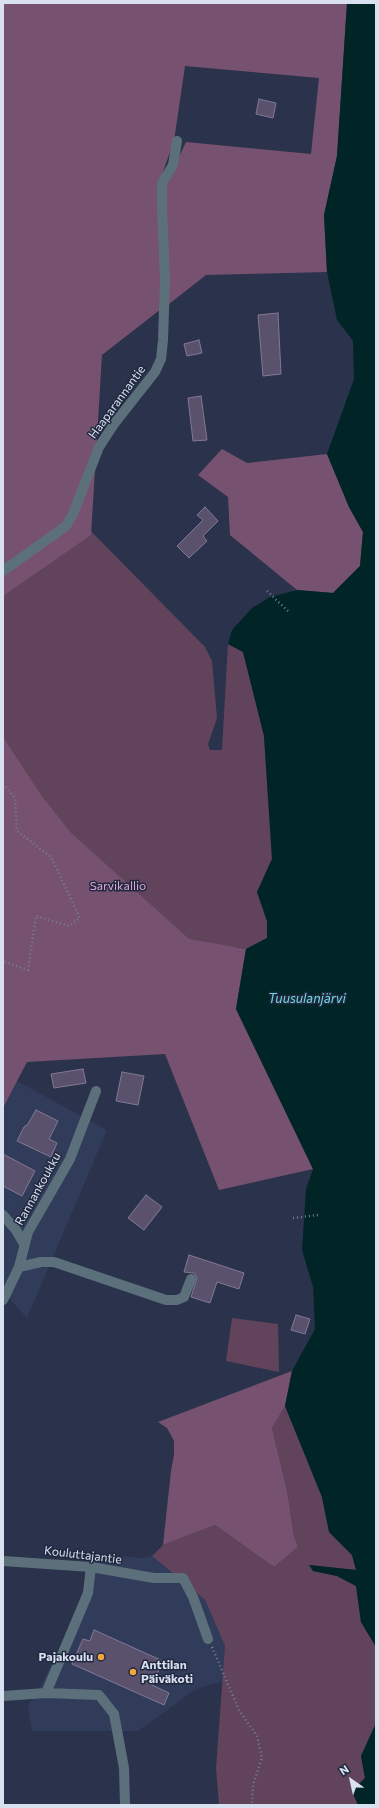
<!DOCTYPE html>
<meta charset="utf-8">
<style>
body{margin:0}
#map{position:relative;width:379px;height:1808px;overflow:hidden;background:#2a334b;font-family:Commissioner,sans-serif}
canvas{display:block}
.frame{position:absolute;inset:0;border:4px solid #d9e0ef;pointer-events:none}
.north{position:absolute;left:331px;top:1760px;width:40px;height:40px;-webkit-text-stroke:3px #202940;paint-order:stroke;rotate:326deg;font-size:11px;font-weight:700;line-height:16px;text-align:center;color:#d9e0ef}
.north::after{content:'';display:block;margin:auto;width:14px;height:18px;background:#d9e0ef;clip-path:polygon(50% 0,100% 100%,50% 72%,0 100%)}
</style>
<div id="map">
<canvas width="379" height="1808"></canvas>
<div class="frame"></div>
<div class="north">N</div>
</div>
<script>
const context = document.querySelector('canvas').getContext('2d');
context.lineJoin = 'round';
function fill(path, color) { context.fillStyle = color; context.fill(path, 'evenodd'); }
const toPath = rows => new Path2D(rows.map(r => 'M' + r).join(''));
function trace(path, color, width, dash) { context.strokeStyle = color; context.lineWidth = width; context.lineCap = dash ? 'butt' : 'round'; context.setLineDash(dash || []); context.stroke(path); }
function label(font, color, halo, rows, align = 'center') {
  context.font = font + ' Commissioner,sans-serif'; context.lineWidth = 3; context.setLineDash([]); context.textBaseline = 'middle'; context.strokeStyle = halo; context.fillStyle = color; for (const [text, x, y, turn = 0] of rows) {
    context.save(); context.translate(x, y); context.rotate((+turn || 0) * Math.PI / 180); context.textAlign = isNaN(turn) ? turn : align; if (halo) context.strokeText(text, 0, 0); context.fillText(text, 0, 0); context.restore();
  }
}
fill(toPath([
 [17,1081,107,1130,27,1318,3,1292,3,1108],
 [97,1554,142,1558,152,1556,205,1600,225,1646,223,1681,196,1689,138,1731,32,1731,28,1705,40,1687,73,1622]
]), '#313c5a');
fill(toPath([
 [81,521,205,647,212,661,217,718,208,744,210,750,222,750,228,644,243,652,264,736,272,859,257,892,267,921,267,938,246,949,236,947,3,1009,3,576],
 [232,1318,278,1324,279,1372,226,1361],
 [285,1406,322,1497,329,1532,352,1555,356,1570,310,1565,313,1571,337,1576,356,1586,361,1622,376,1647,376,1723,361,1756,365,1778,352,1791,358,1805,219,1805,216,1768,225,1646,205,1600,152,1556,163,1545,215,1525,274,1567,298,1547,294,1536,287,1490,272,1428]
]), '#61445b');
fill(toPath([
 [3,3,347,3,337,156,324,215,327,272,206,275,169,304,166,184,186,142,311,154,319,78,185,66,174,141,159,183,161,309,102,355,91,535,3,596],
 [222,449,247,463,327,454,349,507,363,532,360,566,333,593,297,590,230,535,228,497,198,475],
 [3,737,41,795,71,833,189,939,246,949,236,1009,313,1169,219,1190,165,1054,27,1062,3,1108],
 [292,1371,285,1406,272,1428,287,1490,294,1536,298,1547,274,1567,215,1525,163,1545,171,1471,174,1455,174,1441,167,1428,158,1422]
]), '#775270');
fill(toPath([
 [347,3,376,3,376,1647,361,1622,356,1586,337,1576,313,1571,309,1565,356,1570,352,1555,329,1532,322,1497,285,1406,292,1371,315,1329,313,1287,302,1250,306,1189,313,1169,236,1009,246,949,267,938,267,921,257,892,272,859,264,736,243,652,228,644,232,630,252,608,270,597,297,590,333,593,360,566,363,532,349,507,327,454,354,379,353,341,337,320,327,272,324,215,337,156],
 [376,1723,376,1805,358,1805,352,1791,365,1778,361,1756]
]), '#012527');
const building = toPath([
 [259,99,276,103,273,118,256,114,259,99],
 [278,313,281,374,263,376,258,315,278,313],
 [199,340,202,353,187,356,184,344,199,340],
 [201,396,207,440,193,441,188,398,201,396],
 [205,507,218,521,203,536,207,541,189,558,177,546,203,520,197,515,205,507],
 [83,1069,86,1083,54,1088,51,1074,83,1069],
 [122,1072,144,1076,138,1105,116,1101,122,1072],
 [36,1110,58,1121,49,1139,57,1143,51,1157,17,1141,24,1127,28,1124,36,1110],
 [3,1154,35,1171,22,1196,3,1186,3,1154],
 [146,1195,162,1207,144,1230,128,1218,146,1195],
 [189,1255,244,1273,239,1289,217,1282,210,1303,191,1297,197,1278,194,1273,184,1272,189,1255],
 [296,1315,310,1319,305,1334,291,1330,296,1315],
 [94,1630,163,1661,152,1685,169,1693,164,1705,72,1664,83,1639,90,1641,94,1630]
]);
fill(building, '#5a516c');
trace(building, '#827895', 1);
trace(toPath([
 [267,591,289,612],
 [3,784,15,798,17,831,51,857,80,918,69,926,36,916,28,970,3,961],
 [293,1218,318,1215],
 [212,1647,239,1710,257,1736,262,1758,253,1785,252,1805]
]), '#767f93', 2.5, [1, 3]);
trace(toPath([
 [3,571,66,526,73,514,99,447,114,424,155,372,161,359,163,340,165,280,162,206,162,183,173,165,177,141],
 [3,1215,16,1230,24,1244],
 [19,1267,41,1262,54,1262,166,1300,177,1300,184,1297,191,1279],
 [3,1300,19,1267,28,1232,70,1159,96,1091],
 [3,1561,91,1567,154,1578,183,1578,193,1597,208,1639],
 [46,1693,88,1593,91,1567],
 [3,1696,46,1693,99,1695,114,1714,124,1768,125,1805]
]), '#5c707c', 10);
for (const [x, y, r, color] of [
 [101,1657,4,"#efa73d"],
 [133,1672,4,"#efa73d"]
]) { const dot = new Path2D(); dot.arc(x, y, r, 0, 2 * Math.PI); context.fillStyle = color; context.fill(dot); trace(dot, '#202940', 1.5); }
label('12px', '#d9e0ef', '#202940', [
 ["Haaparannantie",117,402,-54],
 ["Rannankoukku",38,1189,-61],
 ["Kouluttajantie",83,1555,7]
]);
label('12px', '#e6a8da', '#202940', [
 ["Sarvikallio",118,886]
]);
label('bold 12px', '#d9e0ef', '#202940', [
 ["Pajakoulu",93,1657],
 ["Anttilan",141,1665,"left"],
 ["Päiväkoti",141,1679,"left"]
], 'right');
label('italic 13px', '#70d8df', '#202940', [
 ["Tuusulanjärvi",307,999]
]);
</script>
